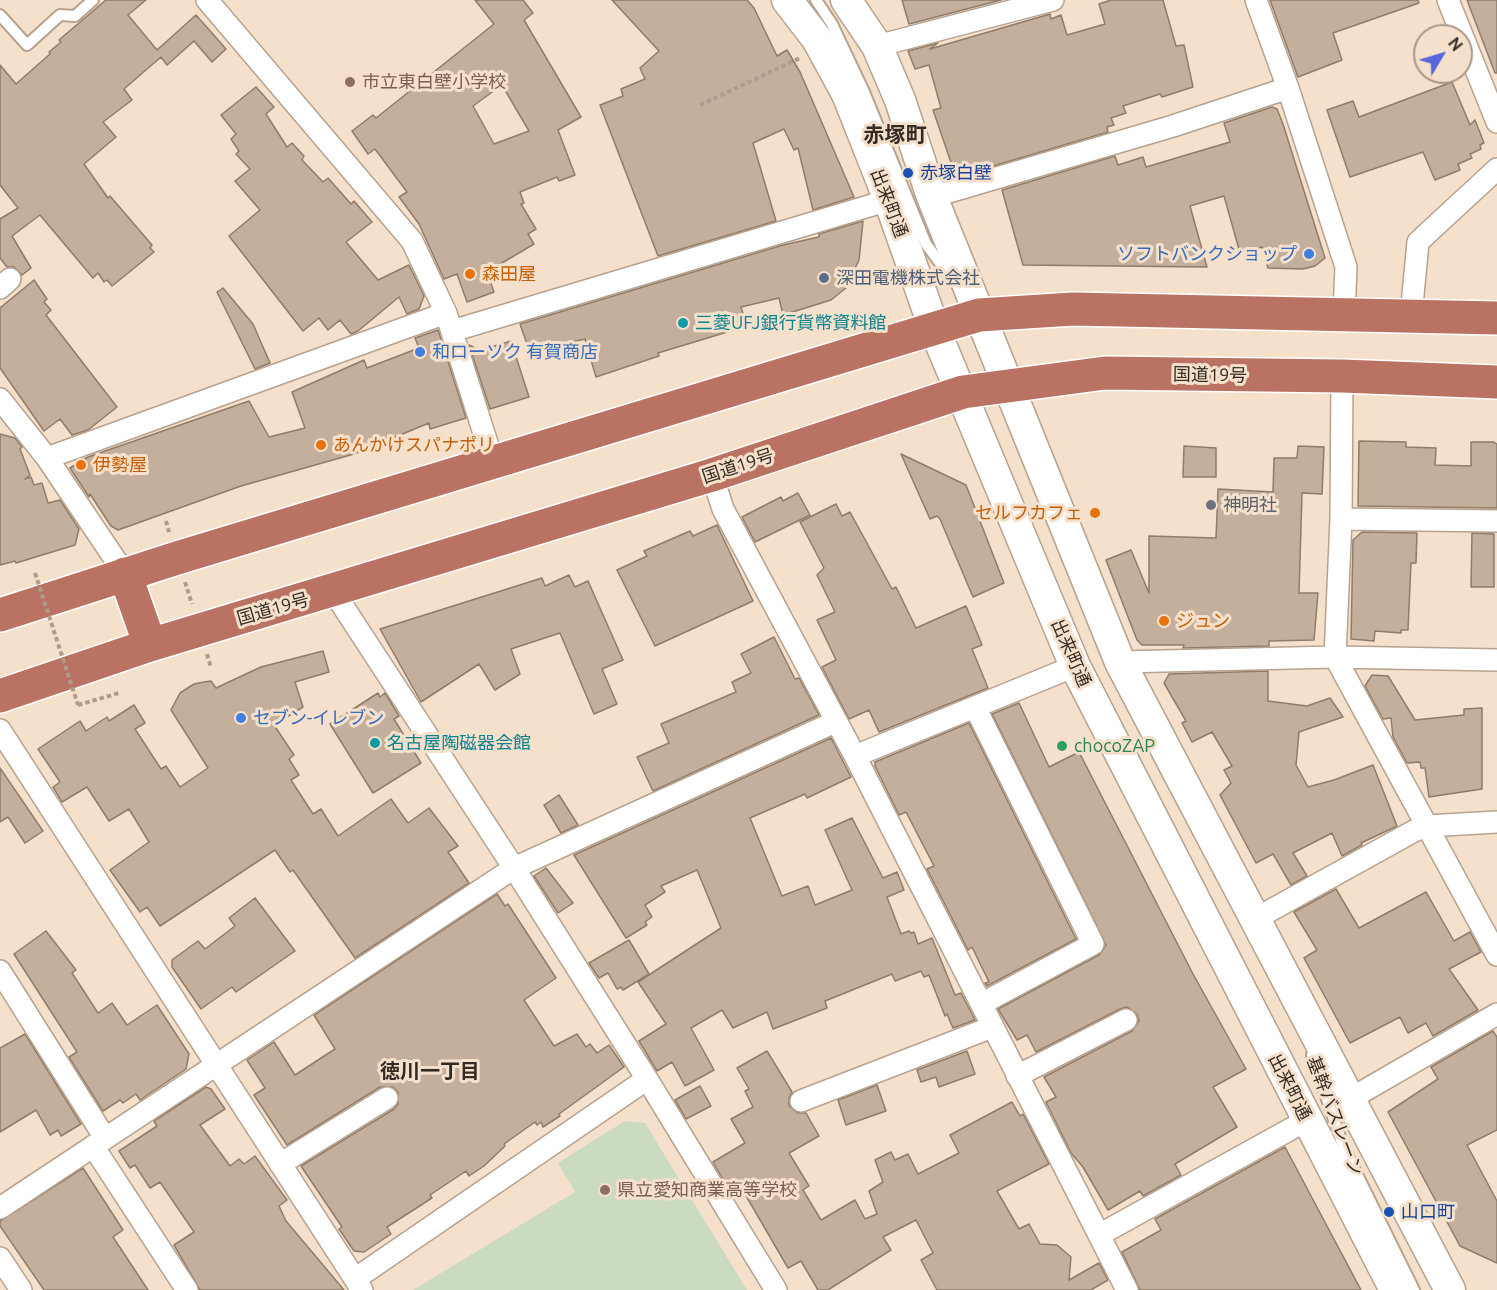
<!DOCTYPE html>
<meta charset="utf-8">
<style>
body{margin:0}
#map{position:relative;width:1497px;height:1290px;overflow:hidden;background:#f5e0cb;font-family:Ubuntu,sans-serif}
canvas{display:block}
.north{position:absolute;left:1413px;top:24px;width:60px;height:60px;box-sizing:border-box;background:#f5e0cb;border:2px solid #a89888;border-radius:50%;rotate:52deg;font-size:16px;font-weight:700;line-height:24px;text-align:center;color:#342c24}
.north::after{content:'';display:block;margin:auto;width:21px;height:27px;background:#5865dc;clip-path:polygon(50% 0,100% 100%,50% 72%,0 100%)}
</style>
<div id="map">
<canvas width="1497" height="1290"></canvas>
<div class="north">N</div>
</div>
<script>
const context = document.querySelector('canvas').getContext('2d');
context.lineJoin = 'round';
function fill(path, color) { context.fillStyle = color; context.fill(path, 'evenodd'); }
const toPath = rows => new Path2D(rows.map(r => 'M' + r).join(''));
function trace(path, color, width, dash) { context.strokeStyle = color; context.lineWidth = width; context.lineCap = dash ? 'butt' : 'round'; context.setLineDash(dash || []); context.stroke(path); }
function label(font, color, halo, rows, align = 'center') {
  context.font = font + ' Ubuntu,"Noto Sans JP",sans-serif'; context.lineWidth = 6; context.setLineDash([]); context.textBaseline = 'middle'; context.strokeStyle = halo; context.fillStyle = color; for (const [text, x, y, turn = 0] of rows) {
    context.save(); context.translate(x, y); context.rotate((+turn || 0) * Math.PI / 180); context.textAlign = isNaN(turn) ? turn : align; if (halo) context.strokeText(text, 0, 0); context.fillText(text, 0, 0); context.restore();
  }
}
fill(toPath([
 [625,1121,645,1123,747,1290,413,1290,575,1192,558,1163]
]), '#cadbbf');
const building = toPath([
 [106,0,146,0,128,15,157,50,196,15,226,49,212,62,194,41,167,65,161,57,124,89,132,100,103,122,116,137,84,164,108,198,110,196,152,245,150,248,154,252,112,286,107,280,104,282,98,273,93,278,40,215,12,236,31,268,22,275,14,267,7,267,0,258,0,219,18,208,0,185,0,65,16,84,50,54,49,52,61,42,59,40,106,0],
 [475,0,523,0,533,13,524,20,581,117,558,130,575,175,559,181,557,177,520,192,524,203,521,204,536,229,528,234,534,244,487,272,494,292,467,302,457,274,444,279,419,224,399,197,407,192,375,149,368,154,352,131,373,115,376,118,494,24,475,0],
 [502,85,529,131,494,144,473,106,502,85],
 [612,0,747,0,754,8,777,56,787,50,800,72,854,197,813,210,798,148,794,150,784,129,753,143,776,221,658,256,600,105,623,96,621,89,645,79,640,68,659,51,612,0],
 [902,0,1001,0,909,24,902,0],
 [1111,0,1163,0,1176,46,1184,45,1193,87,1162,97,1160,94,1123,106,1126,113,1111,118,1114,125,1107,127,1108,132,956,177,933,110,941,108,929,65,915,69,908,51,938,43,930,49,1050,14,1051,19,1061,15,1067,35,1105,24,1099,4,1111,0],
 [1270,0,1418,0,1419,3,1333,33,1342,60,1298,77,1270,0],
 [1467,0,1497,0,1497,73,1495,73,1467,0],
 [1452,82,1470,125,1475,120,1484,143,1480,145,1481,149,1470,154,1472,158,1458,164,1460,170,1435,180,1423,152,1350,177,1327,110,1353,101,1359,117,1452,82],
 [256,87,274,107,266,114,287,147,292,143,304,156,302,160,323,182,328,178,351,204,354,201,372,222,346,242,378,280,409,265,424,296,419,309,407,314,399,297,358,331,351,334,340,320,328,330,319,318,303,331,229,236,260,210,235,181,250,169,236,154,239,151,231,139,236,134,221,115,256,87],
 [1272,107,1277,109,1283,124,1325,258,1315,266,1303,269,1268,268,1262,247,1240,253,1224,196,1190,206,1207,267,1023,265,1002,190,1115,156,1118,165,1143,157,1146,167,1230,142,1224,123,1272,107],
 [863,221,859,260,846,288,831,300,783,315,779,298,741,307,747,326,658,353,659,356,596,377,585,339,557,346,556,342,529,350,520,324,783,245,819,237,819,234,863,221],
 [34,280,47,299,44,302,51,310,46,315,117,407,88,430,72,435,60,419,44,431,0,368,0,308,34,280],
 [223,288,253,324,270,363,255,369,217,292,223,288],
 [438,330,466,418,430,429,429,423,354,454,241,486,118,530,111,526,90,494,89,497,70,468,88,457,249,401,269,437,305,428,292,392,364,360,367,368,419,348,415,338,438,330],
 [511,341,529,397,490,409,469,345,486,354,484,349,511,341],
 [0,434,15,438,22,447,20,449,30,475,25,479,31,477,34,485,42,483,48,503,60,500,79,529,75,545,16,563,15,561,0,565,0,434],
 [1359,441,1406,442,1406,447,1436,448,1435,465,1471,466,1471,442,1493,442,1497,444,1497,508,1358,506,1359,441],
 [1184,446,1216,448,1216,477,1183,477,1184,446],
 [1298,446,1324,447,1322,494,1302,493,1299,593,1318,593,1314,640,1269,641,1269,646,1183,648,1184,645,1142,645,1137,640,1106,560,1131,550,1149,593,1149,536,1216,538,1218,489,1273,492,1274,458,1297,458,1298,446],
 [901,454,966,485,1004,583,973,597,940,519,937,516,930,519,901,454],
 [798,493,810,515,755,542,742,517,781,497,783,501,798,493],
 [836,504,842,516,850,512,892,589,896,587,916,628,966,606,982,645,972,649,988,688,879,732,869,710,849,719,822,667,836,660,817,620,835,612,817,575,824,568,800,522,836,504],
 [717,525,753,601,655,646,617,570,647,556,644,551,690,531,693,536,717,525],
 [1362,532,1417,533,1416,563,1411,563,1408,630,1401,630,1401,633,1375,631,1374,641,1351,639,1353,540,1362,532],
 [1472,533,1494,534,1494,587,1471,587,1472,533],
 [569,575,575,587,588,581,623,660,602,669,617,704,594,714,560,633,511,649,520,674,495,690,479,664,421,702,380,629,542,578,545,586,569,575],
 [774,637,795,679,799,678,819,715,653,791,637,757,669,743,661,724,736,692,732,682,751,673,741,654,774,637],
 [323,651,329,672,295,682,303,707,274,725,294,755,289,759,299,775,291,780,313,814,321,809,338,836,391,799,408,823,429,808,458,846,448,852,469,883,355,958,293,870,290,872,275,850,160,926,147,907,140,912,110,870,149,842,129,809,109,821,87,787,62,802,53,787,60,782,38,749,80,721,86,731,107,717,109,721,134,705,145,723,135,729,161,769,166,766,180,787,208,768,171,710,180,693,194,684,204,682,211,681,216,688,261,667,323,651],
 [1268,671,1268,701,1307,706,1330,698,1343,717,1299,732,1296,765,1308,787,1334,780,1373,765,1397,826,1361,843,1362,845,1342,856,1332,833,1293,853,1307,876,1291,885,1273,854,1256,863,1220,795,1231,783,1224,770,1232,766,1212,732,1192,742,1182,723,1186,721,1164,683,1169,674,1268,671],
 [1372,675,1388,676,1415,720,1464,715,1464,709,1482,708,1482,789,1429,797,1425,768,1421,768,1420,762,1407,763,1393,737,1391,718,1383,719,1365,686,1372,675],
 [378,693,380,697,385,693,399,716,394,719,421,763,373,793,330,724,378,693],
 [1019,703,1049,767,1079,752,1193,974,1246,1069,1213,1087,1237,1127,1175,1164,1181,1175,1143,1196,1140,1191,1108,1210,1083,1167,1071,1153,1046,1102,1056,1097,1044,1077,1132,1031,1139,1021,1137,1014,1127,1007,1120,1009,1036,1052,1027,1035,1017,1040,998,1009,1099,955,1106,945,992,714,1019,703],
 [969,723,1076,939,987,986,985,983,989,982,972,947,968,950,927,869,934,866,906,812,899,815,875,766,875,762,969,723],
 [831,738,851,777,807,798,805,794,750,818,782,896,808,886,815,905,852,890,825,830,852,818,883,878,897,872,904,890,887,897,901,934,909,931,911,933,914,932,918,944,932,938,955,995,961,993,975,1020,953,1028,947,1014,945,1016,929,975,924,977,921,971,895,981,892,974,825,1001,827,1008,773,1029,767,1012,733,1028,722,1010,691,1028,714,1070,685,1086,672,1062,657,1071,639,1041,666,1024,638,982,721,928,697,870,661,886,665,892,645,905,652,917,645,922,647,925,626,938,574,855,831,738],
 [0,768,43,831,25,843,8,817,0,822,0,768],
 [559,795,578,825,561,833,544,805,559,795],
 [546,868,573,903,558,913,534,876,546,868],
 [1336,889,1359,928,1426,892,1454,941,1470,932,1481,952,1449,969,1478,1010,1433,1036,1426,1023,1408,1033,1400,1017,1350,1043,1304,958,1317,950,1294,912,1336,889],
 [497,894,505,906,508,904,556,978,524,1000,554,1046,577,1034,586,1047,590,1044,597,1053,609,1045,624,1067,559,1114,560,1116,543,1127,541,1122,537,1125,535,1122,504,1144,505,1146,484,1166,469,1176,466,1171,430,1195,432,1198,387,1227,391,1234,364,1252,354,1251,339,1229,342,1227,301,1166,394,1109,398,1104,398,1092,393,1087,380,1087,287,1145,254,1095,265,1088,247,1060,274,1042,295,1075,335,1049,314,1015,497,894],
 [255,898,295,951,236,992,232,987,201,1009,172,967,172,960,198,941,205,949,235,926,229,918,255,898],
 [46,931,76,970,72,973,98,1013,112,1003,127,1025,157,1005,189,1054,186,1069,140,1100,136,1094,123,1103,120,1100,103,1111,69,1057,77,1052,14,954,46,931],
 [629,940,649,974,623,990,621,987,617,989,608,973,599,978,589,963,629,940],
 [1493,1031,1497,1037,1497,1130,1467,1145,1497,1201,1497,1263,1460,1246,1388,1112,1438,1079,1431,1067,1493,1031],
 [25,1034,81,1124,61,1136,58,1130,50,1135,36,1110,0,1132,0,1048,25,1034],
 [767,1051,792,1092,789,1098,789,1106,798,1113,806,1113,819,1136,789,1153,809,1186,803,1190,821,1220,855,1200,865,1219,877,1214,869,1191,883,1182,875,1160,891,1152,895,1160,908,1154,918,1174,959,1153,950,1135,1012,1102,1020,1116,1023,1114,1049,1164,997,1191,1019,1229,1029,1224,1040,1244,1057,1245,1071,1257,1069,1280,1099,1263,1108,1280,1091,1290,937,1290,921,1260,933,1253,916,1220,883,1237,891,1250,828,1290,818,1290,801,1261,788,1268,738,1182,728,1188,713,1162,745,1143,731,1119,753,1107,745,1091,749,1089,737,1068,767,1051],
 [967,1051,975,1074,939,1087,936,1077,921,1082,917,1070,967,1051],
 [877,1085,886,1111,846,1125,838,1100,877,1085],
 [700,1086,711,1106,686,1119,675,1100,700,1086],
 [206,1087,211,1089,225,1109,200,1125,230,1166,239,1159,244,1164,255,1156,287,1200,279,1206,286,1221,344,1290,200,1290,174,1245,194,1232,160,1182,150,1188,135,1165,130,1168,119,1151,157,1126,154,1121,206,1087],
 [1285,1147,1361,1290,1140,1290,1122,1252,1161,1230,1155,1219,1285,1147],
 [83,1168,123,1230,113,1237,148,1290,44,1290,0,1226,0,1221,83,1168]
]);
fill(building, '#c3af9b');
trace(building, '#8f7c69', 1.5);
const lane = toPath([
 [816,0,832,24,864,92,926,244,952,279],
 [0,15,27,45,60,15,75,16,93,0],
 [1312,1055,1343,1146,1414,1290]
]);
const street = toPath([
 [207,0,412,241,446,313,493,462],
 [1256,0,1288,88,1346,267,1344,314],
 [1448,0,1497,122],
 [877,46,1053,0],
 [932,197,1173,126,1288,88],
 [0,288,10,279],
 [1411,316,1418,242,1497,169],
 [452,331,889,200],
 [1342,376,1341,519,1335,657,1497,955],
 [0,399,47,458,125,574],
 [47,458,446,313],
 [712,475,723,509,855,756,1127,1290],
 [1341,519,1497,521],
 [333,591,514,868,647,1079,776,1290],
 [1120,662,1335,657,1497,660],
 [975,707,1093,944,981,1004],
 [0,730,362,1290],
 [855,756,1075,666],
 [1255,919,1414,831,1427,826,1497,822],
 [0,971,105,1138],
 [1017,1076,1126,1020],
 [1350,1099,1497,1014],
 [801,1101,992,1027],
 [93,1146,187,1290],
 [280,1164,387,1098],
 [0,1208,514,868,835,722],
 [1099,1235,1307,1120],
 [0,1258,21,1290],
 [355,1279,647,1079]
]);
const secondary = toPath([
 [787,0,817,39,847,94,889,200,934,328,1075,666,1395,1290],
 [846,0,877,46,900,100,932,197,1120,662,1450,1290]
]);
const highway = toPath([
 [125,574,150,645],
 [0,615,177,558,979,315,1073,309,1497,318],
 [0,696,150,645,712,475,963,392,1105,373,1342,376,1497,382]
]);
trace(lane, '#b7a28f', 14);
trace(street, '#b7a28f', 24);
trace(secondary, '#b7a28f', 33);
trace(highway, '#fff', 36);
trace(toPath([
 [700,105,800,58],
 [166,521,169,532],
 [185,582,192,604],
 [207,654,211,668],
 [78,705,119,693]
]), '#ad9d8c', 4, [4.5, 3]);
trace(lane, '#fff', 10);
trace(street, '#fff', 21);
trace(secondary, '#fff', 30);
trace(highway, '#ba7263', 33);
trace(toPath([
 [35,573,78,705]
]), '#ad9d8c', 4, [4.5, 3]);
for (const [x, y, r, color] of [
 [350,82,6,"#8d6e63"],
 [908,173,6,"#1a4fb4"],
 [1309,254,6,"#3f7fe0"],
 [470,274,6,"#e8710a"],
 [824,278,6,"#5c6f8a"],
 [683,323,6,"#0f9aa8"],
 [420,352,6,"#3f7fe0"],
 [321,445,6,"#e8710a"],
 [81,465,6,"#e8710a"],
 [1211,505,6,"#6b7280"],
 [1095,513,6,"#e8710a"],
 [1164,621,6,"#e8710a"],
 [241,718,6,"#3f7fe0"],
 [375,743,6,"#0f9aa8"],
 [1062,746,6,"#2e9e5b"],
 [605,1190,6,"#8d6e63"],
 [1389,1212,6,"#1a4fb4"]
]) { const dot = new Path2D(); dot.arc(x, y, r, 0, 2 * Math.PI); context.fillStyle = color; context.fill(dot); trace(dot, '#f5e0cb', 2); }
label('18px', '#785e54', '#f5e0cb', [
 ["市立東白壁小学校",362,82],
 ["県立愛知商業高等学校",617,1190]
], 'left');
label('18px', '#164399', '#f5e0cb', [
 ["赤塚白壁",920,173],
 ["山口町",1401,1212]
], 'left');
label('18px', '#342c24', '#f5e0cb', [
 ["出来町通",889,203,69],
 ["国道19号",1210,375,1],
 ["国道19号",738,466,-18],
 ["国道19号",273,609,-16],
 ["出来町通",1071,653,66],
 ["出来町通",1290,1087,63],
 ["基幹バスレーン",1335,1116,69]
]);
label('18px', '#366cbe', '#f5e0cb', [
 ["ソフトバンクショップ",1297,254,"right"],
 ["和ローソク 有賀商店",432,352],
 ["セブン-イレブン",253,718]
], 'left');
label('18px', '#c56008', '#f5e0cb', [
 ["森田屋",482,274],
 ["あんかけスパナポリ",333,445],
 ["伊勢屋",93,465],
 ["セルフカフェ",1083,513,"right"],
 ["ジュン",1176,621]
], 'left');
label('18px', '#4e5e75', '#f5e0cb', [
 ["深田電機株式会社",836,278]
], 'left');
label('18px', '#0d838f', '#f5e0cb', [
 ["三菱UFJ銀行貨幣資料館",695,323],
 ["名古屋陶磁器会館",387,743]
], 'left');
label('18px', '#5b616d', '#f5e0cb', [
 ["神明社",1223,505]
], 'left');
label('18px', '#27864d', '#f5e0cb', [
 ["chocoZAP",1074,746]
], 'left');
label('bold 20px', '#342c24', '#f5e0cb', [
 ["徳川一丁目",430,1071]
]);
label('bold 21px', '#342c24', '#f5e0cb', [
 ["赤塚町",895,135]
]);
</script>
